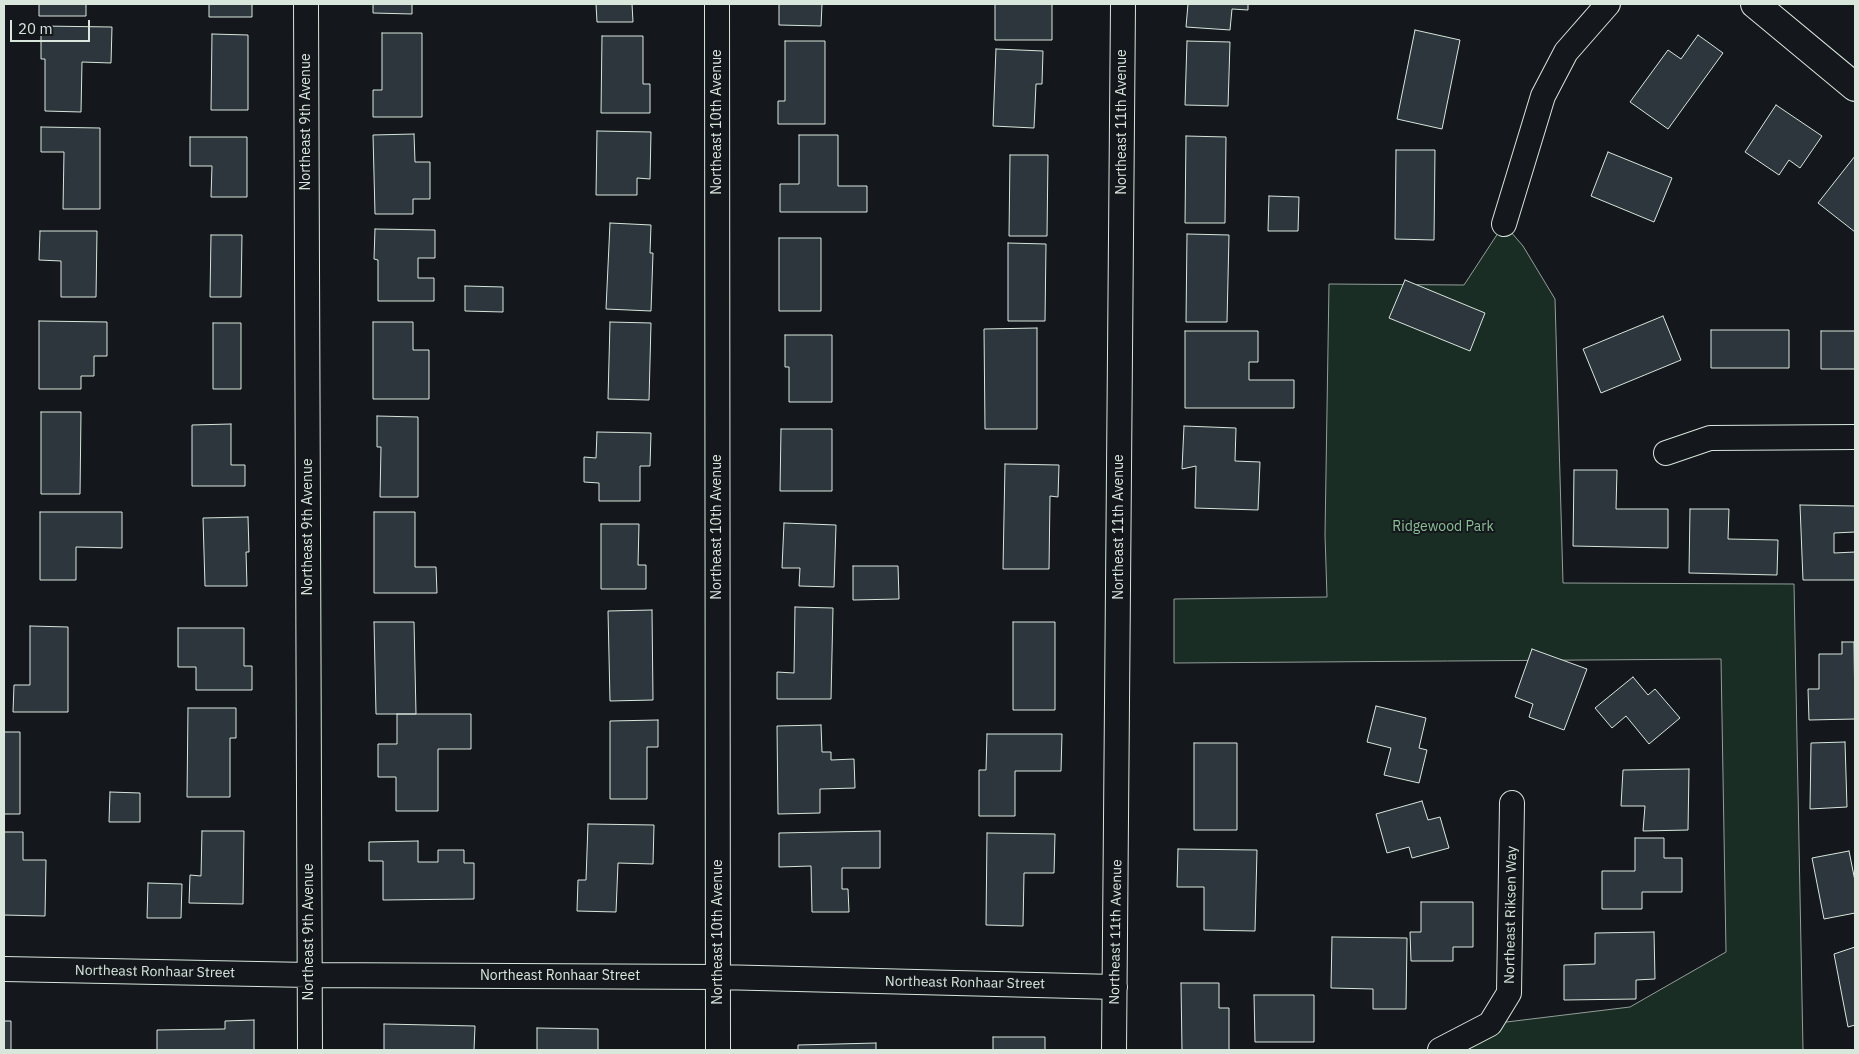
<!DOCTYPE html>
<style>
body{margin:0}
#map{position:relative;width:1859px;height:1054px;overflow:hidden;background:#14181c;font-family:"IBM Plex Sans",sans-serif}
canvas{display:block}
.frame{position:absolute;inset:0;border:5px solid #d8e6dc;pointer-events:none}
.scale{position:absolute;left:10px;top:20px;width:80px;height:22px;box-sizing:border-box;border:2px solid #d8e6dc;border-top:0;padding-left:6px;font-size:15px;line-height:18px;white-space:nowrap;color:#d8e6dc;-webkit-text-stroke:4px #14181c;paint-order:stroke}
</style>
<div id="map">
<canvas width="1859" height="1054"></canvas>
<div class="frame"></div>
<div class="scale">20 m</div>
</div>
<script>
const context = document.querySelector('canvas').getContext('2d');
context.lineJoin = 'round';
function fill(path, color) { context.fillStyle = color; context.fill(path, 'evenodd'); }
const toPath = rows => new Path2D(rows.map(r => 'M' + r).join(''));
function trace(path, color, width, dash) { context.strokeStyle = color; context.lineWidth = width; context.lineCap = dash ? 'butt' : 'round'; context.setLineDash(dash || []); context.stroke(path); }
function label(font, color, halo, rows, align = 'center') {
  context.font = font + ' "IBM Plex Sans",sans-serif'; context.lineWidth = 4; context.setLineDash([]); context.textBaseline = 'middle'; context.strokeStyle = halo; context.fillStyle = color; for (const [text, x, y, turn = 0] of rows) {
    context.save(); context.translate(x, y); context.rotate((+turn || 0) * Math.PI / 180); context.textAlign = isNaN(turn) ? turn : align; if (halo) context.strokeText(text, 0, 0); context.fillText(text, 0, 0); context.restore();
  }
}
const green = toPath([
 [1504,224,1523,246,1555,299,1563,583,1794,584,1803,1050,1440,1050,1490,1024,1630,1007,1726,952,1721,659,1174,663,1174,599,1327,597,1325,535,1329,284,1464,285,1504,224]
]);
fill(green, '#1a2d24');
trace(green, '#939e99', 1);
const building = toPath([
 [39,4,86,4,86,16,39,16,39,4],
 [209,4,252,4,252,17,209,17,209,4],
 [373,4,412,4,412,14,373,13,373,4],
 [596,4,632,4,633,22,597,22,596,4],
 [779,4,822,4,821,26,779,25,779,4],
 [995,4,1052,4,1052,40,995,40,995,4],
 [1188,4,1248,4,1248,10,1232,9,1230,30,1186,27,1188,4],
 [41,26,112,27,111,63,82,62,81,112,45,111,45,59,41,59,41,26],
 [1415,30,1460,40,1442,129,1397,119,1415,30],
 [382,33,422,33,422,117,373,117,373,90,382,90,382,33],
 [212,34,248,35,248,110,211,110,212,34],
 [1698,35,1723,53,1668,129,1630,102,1668,50,1681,59,1698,35],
 [602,36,643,36,643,84,650,84,650,113,601,113,602,36],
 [785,41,825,41,825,124,778,124,778,101,785,101,785,41],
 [1187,41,1230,42,1228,106,1185,105,1187,41],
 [996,49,1043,51,1042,84,1036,84,1034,128,993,126,996,49],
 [1776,105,1822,136,1800,168,1789,160,1779,175,1745,152,1776,105],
 [41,127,100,128,100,209,63,209,64,152,41,152,41,127],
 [597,131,651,132,650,179,637,178,637,195,596,195,597,131],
 [414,134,415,162,430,162,430,199,413,199,413,214,375,214,373,135,414,134],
 [799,135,838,135,838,186,867,186,867,212,780,212,780,184,799,184,799,135],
 [1186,136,1226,137,1225,223,1185,223,1186,136],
 [190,137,247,137,247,197,211,197,212,166,190,166,190,137],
 [1396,150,1435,150,1434,240,1395,239,1396,150],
 [1608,152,1672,178,1654,222,1591,196,1608,152],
 [1010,155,1048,155,1047,236,1009,236,1010,155],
 [1855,156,1855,232,1818,203,1855,156],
 [1269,196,1299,197,1298,231,1268,231,1269,196],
 [610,223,651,225,650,253,653,253,651,311,606,309,610,223],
 [375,229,435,230,435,258,418,258,418,278,434,278,434,301,378,301,378,260,374,259,375,229],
 [40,231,97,231,96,297,61,297,61,261,39,260,40,231],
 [1187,234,1229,235,1227,322,1186,322,1187,234],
 [211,235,242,235,241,297,210,297,211,235],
 [779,238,821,238,821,311,779,311,779,238],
 [1008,243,1046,244,1045,321,1008,321,1008,243],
 [1405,280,1485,313,1470,351,1389,318,1405,280],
 [465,286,503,287,503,312,465,311,465,286],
 [1663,316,1681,360,1601,393,1583,349,1663,316],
 [39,321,107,322,107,356,94,356,94,376,81,376,81,389,39,389,39,321],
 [373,322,413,322,413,350,429,350,429,399,373,399,373,322],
 [610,322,651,323,649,400,608,399,610,322],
 [213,323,241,323,241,389,213,389,213,323],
 [1037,328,1037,429,985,429,984,329,1037,328],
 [1711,330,1789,330,1789,368,1711,368,1711,330],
 [1185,331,1258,331,1258,362,1249,362,1249,380,1294,380,1294,408,1185,408,1185,331],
 [1821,331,1855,331,1855,369,1821,369,1821,331],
 [785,335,832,335,832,402,789,402,789,367,785,367,785,335],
 [41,412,81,412,80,494,41,494,41,412],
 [377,416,418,417,418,497,380,497,381,447,377,447,377,416],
 [231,424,231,465,245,465,245,486,192,486,192,425,231,424],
 [1184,426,1236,428,1235,461,1260,462,1258,510,1195,508,1196,466,1182,469,1184,426],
 [781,429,832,429,832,491,780,491,781,429],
 [597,432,651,433,650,466,640,466,640,501,599,501,599,483,584,482,584,457,596,458,597,432],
 [1005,464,1059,465,1058,497,1050,496,1049,569,1003,569,1005,464],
 [1574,470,1617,470,1616,509,1668,509,1668,548,1573,546,1574,470],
 [1800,505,1855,506,1855,532,1834,533,1834,553,1855,552,1855,580,1803,580,1800,505],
 [1690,509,1729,509,1728,539,1778,540,1777,575,1689,573,1690,509],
 [40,512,122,512,122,548,76,547,76,580,40,580,40,512],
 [374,512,415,512,415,567,436,567,437,593,374,593,374,512],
 [248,517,249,552,246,552,247,586,205,586,203,518,248,517],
 [784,523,836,525,834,587,799,586,800,568,782,568,784,523],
 [601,524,639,524,638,565,646,565,646,589,601,589,601,524],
 [853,566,898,566,899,599,853,600,853,566],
 [795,607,833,608,831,699,777,699,777,672,794,673,795,607],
 [652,610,653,700,610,701,608,611,652,610],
 [374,622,414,622,416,714,376,714,374,622],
 [1013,622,1055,622,1055,710,1013,710,1013,622],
 [30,626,68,627,68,712,13,712,14,685,30,685,30,626],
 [178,628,244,628,244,666,252,666,252,690,196,690,196,667,178,667,178,628],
 [1842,642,1854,642,1855,719,1809,720,1808,689,1819,689,1819,654,1842,654,1842,642],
 [1532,649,1587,669,1564,730,1529,717,1533,704,1515,697,1532,649],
 [1633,677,1648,695,1655,689,1680,718,1649,744,1626,716,1612,728,1595,708,1633,677],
 [1376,706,1426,718,1419,748,1427,750,1419,783,1384,775,1391,748,1367,742,1376,706],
 [188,708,236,708,236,738,230,738,230,797,187,797,188,708],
 [397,714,471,714,471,749,438,749,438,811,396,811,396,777,378,777,378,744,397,744,397,714],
 [658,720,658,747,647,747,647,799,610,799,610,721,658,720],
 [821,725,822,752,831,752,831,760,854,759,855,788,820,789,820,813,778,814,777,726,821,725],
 [4,732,20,732,20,814,4,814,4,732],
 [987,734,1062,734,1061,771,1015,771,1015,816,979,816,979,770,986,770,987,734],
 [1845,742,1847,807,1810,809,1811,743,1845,742],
 [1194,743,1237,743,1237,830,1194,830,1194,743],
 [1689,769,1688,830,1643,831,1645,806,1621,806,1623,770,1689,769],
 [110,792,140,793,140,822,109,822,110,792],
 [1422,801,1428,820,1440,817,1449,848,1412,858,1409,847,1387,853,1376,814,1422,801],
 [588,824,654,825,653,864,618,863,616,912,577,911,578,880,586,880,588,824],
 [202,831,244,831,243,904,189,903,190,875,201,876,202,831],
 [880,831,880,868,842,868,842,889,848,889,849,912,812,912,811,866,779,867,779,833,880,831],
 [4,832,23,832,23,860,46,860,45,916,4,915,4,832],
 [987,833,1055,834,1054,873,1024,873,1023,926,986,925,987,833],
 [1635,838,1664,838,1664,858,1682,858,1682,892,1642,892,1642,909,1602,909,1602,871,1635,871,1635,838],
 [418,841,418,862,438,862,438,850,464,850,464,863,474,863,474,899,383,900,383,861,369,861,369,842,418,841],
 [1178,849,1257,850,1255,931,1204,930,1204,887,1177,887,1178,849],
 [1849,851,1855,881,1855,913,1824,919,1812,858,1849,851],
 [148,883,182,884,181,918,147,918,148,883],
 [1421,902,1473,902,1473,947,1453,947,1453,961,1411,961,1410,932,1421,932,1421,902],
 [1654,932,1655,979,1636,980,1636,999,1564,1000,1564,965,1595,964,1595,933,1654,932],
 [1332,937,1407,938,1406,1009,1373,1009,1373,989,1331,988,1332,937],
 [1855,947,1855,1025,1848,1027,1834,954,1855,947],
 [1181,983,1219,983,1219,1008,1229,1008,1229,1050,1182,1050,1181,983],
 [1254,995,1314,995,1314,1042,1255,1042,1254,995],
 [254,1020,254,1050,157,1050,157,1030,225,1029,225,1021,254,1020],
 [4,1021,11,1021,11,1050,4,1050,4,1021],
 [384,1024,475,1026,474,1050,384,1050,384,1024],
 [537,1028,598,1029,598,1050,537,1050,537,1028],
 [993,1037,1045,1037,1045,1050,993,1050,993,1037],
 [876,1043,876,1050,798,1050,798,1045,876,1043]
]);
fill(building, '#2c363c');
trace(building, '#d8e6dc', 1);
const minor = toPath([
 [306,4,310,1050],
 [717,4,718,1050],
 [1504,224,1543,96,1566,52,1608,4],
 [1666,453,1710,438,1855,437],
 [4,969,309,975,718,977,1115,987],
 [1114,1050,1123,4],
 [1440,1050,1490,1024,1509,993,1512,803]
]);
const tertiary = toPath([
 [1755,4,1855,87]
]);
trace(minor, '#d8e6dc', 26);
trace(tertiary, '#d8e6dc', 30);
trace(minor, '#14181c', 24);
trace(tertiary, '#14181c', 28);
label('14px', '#d8e6dc', '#14181c', [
 ["Northeast 9th Avenue",306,122,-90],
 ["Northeast 10th Avenue",717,122,-90],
 ["Northeast 11th Avenue",1122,122,-90],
 ["Northeast 9th Avenue",308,527,-90],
 ["Northeast 10th Avenue",717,527,-90],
 ["Northeast 11th Avenue",1119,527,-90],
 ["Northeast Riksen Way",1511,915,-89],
 ["Northeast 9th Avenue",309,932,-90],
 ["Northeast 10th Avenue",718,932,-90],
 ["Northeast 11th Avenue",1116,932,-89],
 ["Northeast Ronhaar Street",155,972,1],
 ["Northeast Ronhaar Street",560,976],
 ["Northeast Ronhaar Street",965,983,1]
]);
label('14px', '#8ac095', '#14181c', [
 ["Ridgewood Park",1443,527]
]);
</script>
